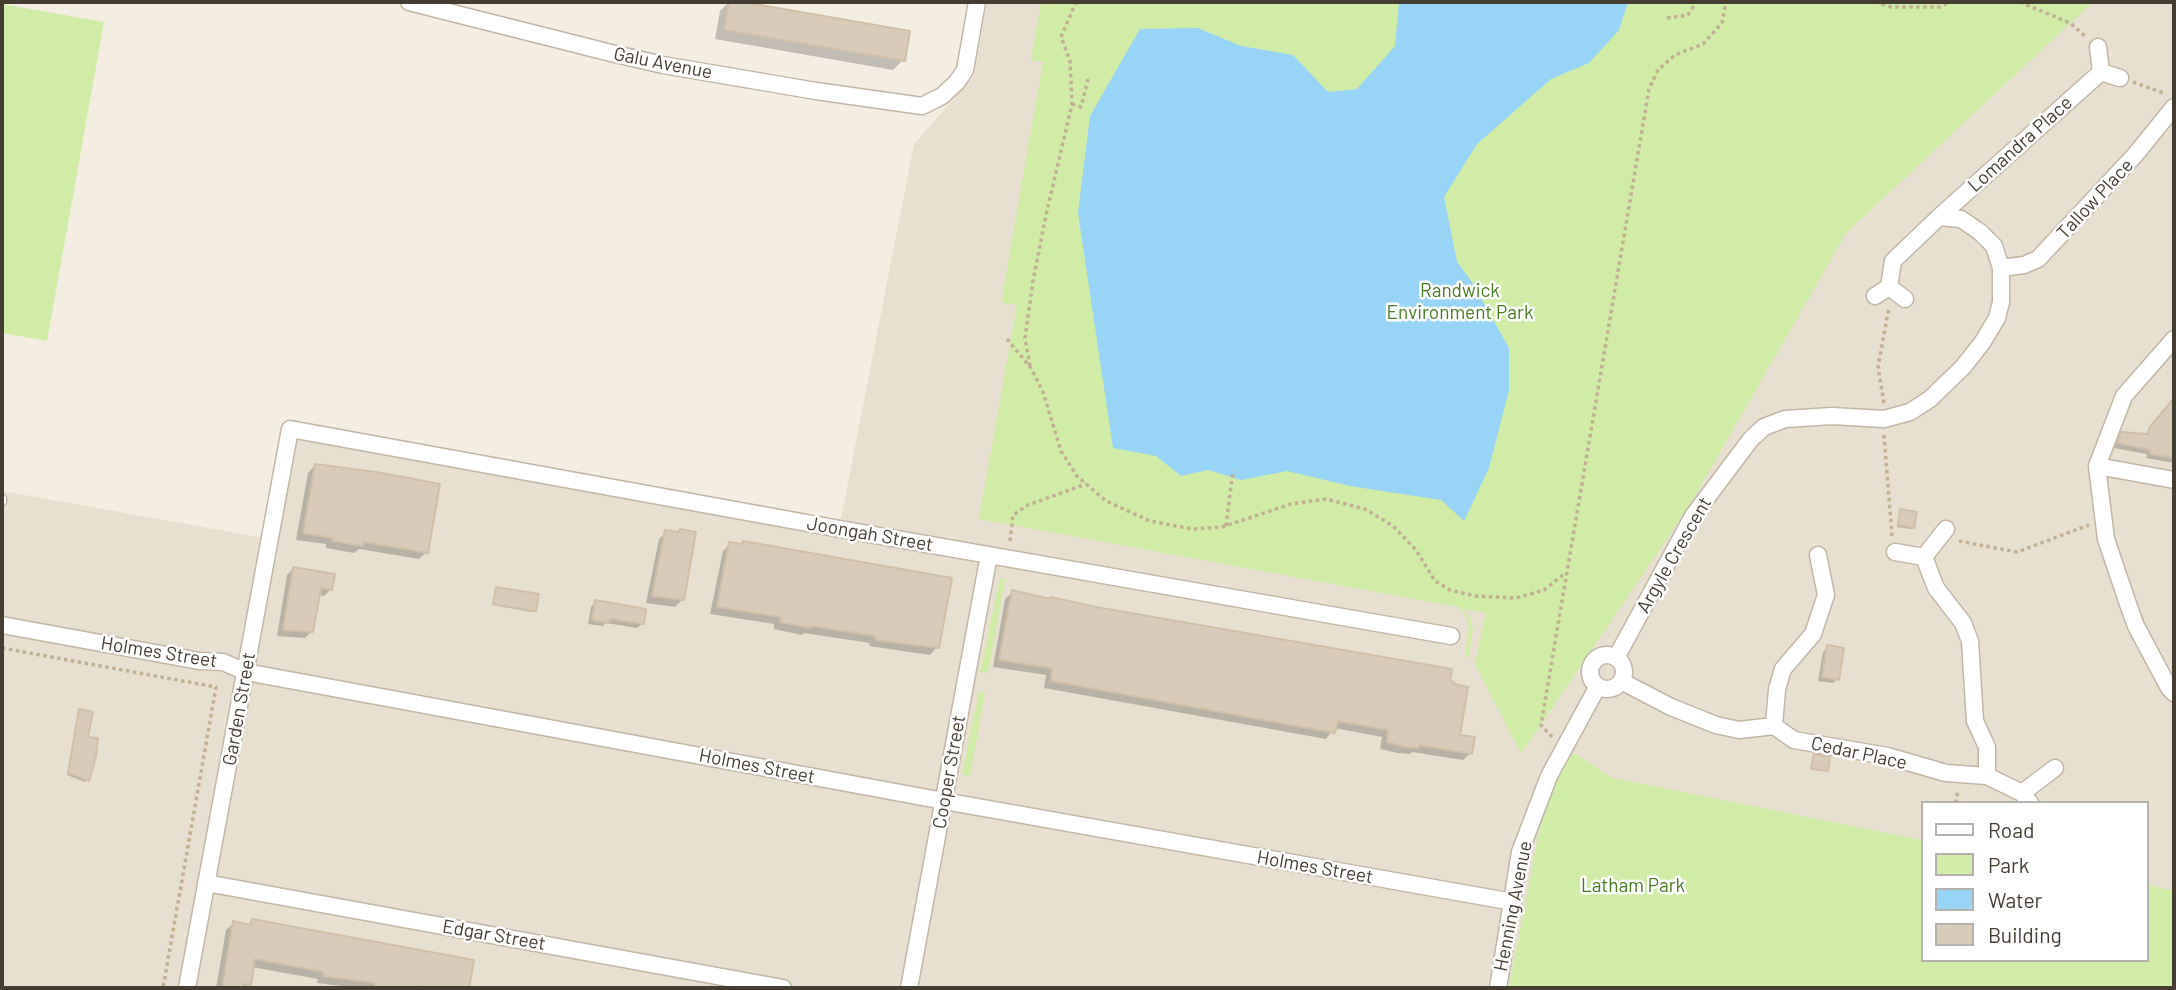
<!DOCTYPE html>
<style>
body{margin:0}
#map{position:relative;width:2176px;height:990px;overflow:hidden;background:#f3ede2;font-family:Barlow,sans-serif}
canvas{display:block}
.frame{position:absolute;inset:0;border:4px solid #453d32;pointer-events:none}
.legend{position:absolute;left:1921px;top:801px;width:228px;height:161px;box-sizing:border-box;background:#fff;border:2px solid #b5b1ad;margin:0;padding:9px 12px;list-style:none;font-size:21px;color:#453d32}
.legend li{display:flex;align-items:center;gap:14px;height:35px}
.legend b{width:35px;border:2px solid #b5b1ad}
</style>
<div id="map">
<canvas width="2176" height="990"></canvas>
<div class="frame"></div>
<ul class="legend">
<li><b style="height:9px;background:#fff"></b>Road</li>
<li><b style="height:19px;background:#d0eca7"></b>Park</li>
<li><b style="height:19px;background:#98d4f6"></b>Water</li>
<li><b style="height:19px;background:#d9cbba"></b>Building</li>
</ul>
</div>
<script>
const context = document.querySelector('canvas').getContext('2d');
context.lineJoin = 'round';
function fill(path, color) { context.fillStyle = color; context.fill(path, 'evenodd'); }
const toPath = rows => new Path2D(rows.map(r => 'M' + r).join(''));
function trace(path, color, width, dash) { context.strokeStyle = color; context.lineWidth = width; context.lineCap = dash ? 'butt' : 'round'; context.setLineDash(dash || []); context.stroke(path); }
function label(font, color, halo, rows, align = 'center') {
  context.font = font + ' Barlow,sans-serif'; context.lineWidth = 5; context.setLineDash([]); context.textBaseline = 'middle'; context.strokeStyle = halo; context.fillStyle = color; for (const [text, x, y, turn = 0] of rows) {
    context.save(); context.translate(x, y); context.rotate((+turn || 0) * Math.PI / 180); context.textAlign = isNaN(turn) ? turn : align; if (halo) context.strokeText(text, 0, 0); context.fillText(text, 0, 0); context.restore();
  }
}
fill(toPath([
 [987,2,2174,2,2174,988,2,988,2,491,270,539,290,429,839,529,914,144,974,76],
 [1922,803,2146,803,2146,960,1922,960]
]), '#e7dfd0');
fill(toPath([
 [1041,2,2093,2,1846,233,1691,503,1521,754,1475,664,1486,613,1464,609,1470,617,1473,629,1468,658,1465,657,1469,625,1465,613,1458,607,979,519,1017,305,1001,303,1043,62,1031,60],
 [2,4,104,22,47,341,2,333],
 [1000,578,1005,579,988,673,980,672],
 [979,692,985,693,970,776,962,774],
 [1573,753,1613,778,1922,840,1922,960,2146,960,2146,885,2174,891,2174,988,1509,988,1540,827,1559,775]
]), '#d0eca7');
fill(toPath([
 [1399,2,1628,2,1619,30,1589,63,1551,79,1477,144,1444,197,1457,262,1472,282,1509,348,1509,390,1489,468,1464,521,1441,500,1350,486,1287,471,1241,480,1208,470,1181,476,1156,456,1113,448,1078,213,1090,116,1140,29,1198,28,1241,46,1293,55,1328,92,1357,89,1395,46]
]), '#98d4f6');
fill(toPath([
 [729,2,908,33,903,60,893,70,715,39,720,11],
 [2174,399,2174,463,2146,458,2147,454,2114,448,2122,434,2145,435],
 [315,465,427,552,419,559,359,549,354,553,326,548,326,544,296,540,308,473],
 [1901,511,1913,528,1911,529,1897,527],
 [666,532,682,600,675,607,646,603,659,539],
 [744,543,937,647,930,655,869,646,870,643,804,633,802,635,774,629,774,624,710,614,723,551,730,544,741,546],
 [294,568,331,589,324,596,318,595,312,631,305,638,277,636,287,575],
 [496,589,534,610,532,612,492,605],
 [1013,592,1448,682,1458,736,1471,753,1463,760,1412,752,1410,754,1397,753,1380,749,1382,737,1334,728,1326,739,1044,688,1046,675,993,667,1005,599],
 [596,602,642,624,637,628,606,623,603,626,588,624,591,607],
 [1828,647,1837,679,1833,683,1818,681,1823,652],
 [79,711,86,738,95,756,85,782,67,775],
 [252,921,472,962,467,988,356,988,317,983,318,979,252,967,249,984,245,988,216,988,226,930,234,923,247,926]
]), '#0003');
const building = toPath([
 [729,2,743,2,910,31,905,61,724,30,729,2],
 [2174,398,2174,458,2150,454,2150,450,2117,443,2121,432,2148,434,2149,428,2174,398],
 [315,464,376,472,440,484,428,553,364,542,363,546,332,541,333,538,303,533,315,464],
 [1900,509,1917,512,1914,528,1898,525,1900,509],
 [680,529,696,532,684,600,652,596,665,530,679,532,680,529],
 [743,541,952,578,939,648,875,640,876,636,811,626,811,628,780,622,781,617,717,607,729,542,743,544,743,541],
 [293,567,335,574,332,590,321,588,313,632,283,630,293,567],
 [496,587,539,594,536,611,493,604,496,587],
 [1012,590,1050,599,1050,597,1096,607,1452,669,1450,681,1454,682,1454,684,1468,687,1460,735,1475,737,1472,754,1419,745,1419,748,1405,747,1387,742,1388,730,1338,721,1335,733,1051,681,1052,668,999,660,1012,590],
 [595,600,646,609,644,624,610,619,609,623,592,620,595,600],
 [1827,645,1844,648,1839,680,1822,677,1827,645],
 [79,709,93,712,88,737,98,738,96,756,89,781,68,773,79,709],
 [1814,754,1830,757,1828,771,1811,769,1814,754],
 [252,919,474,960,469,988,418,986,418,988,385,988,375,986,375,983,323,976,324,972,255,959,251,985,243,984,242,988,222,988,233,921,250,925,252,919]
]);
fill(building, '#d9cbba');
trace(building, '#d1c0a9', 2);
const service = toPath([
 [2,501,2,499]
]);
const minor = toPath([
 [409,2,611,53,663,65,816,91,922,106,942,96,957,82,965,70,977,2],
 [2101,72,2120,78],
 [1939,217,2101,72,2098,47],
 [2001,268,2024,265,2038,259,2135,155,2174,107],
 [1889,287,1905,299],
 [2174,339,2124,396,2097,466,2106,539,2129,607,2136,626,2169,688,2174,693],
 [2097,466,2174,480],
 [1946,529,1924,557,1936,588,1963,623,1970,641,1975,721,1987,747,1987,776],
 [1895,552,1924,557],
 [2,625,199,661,223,662,246,672,944,801,1513,902],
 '1590 672a17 17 0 1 1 34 0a17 17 0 1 1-34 0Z',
 [1616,658,1693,516,1751,439,1764,427,1785,419,1832,416,1884,419,1910,412,1930,399,1963,367,1982,343,1997,318,2001,302,2001,268,1994,246,1980,232,1961,219,1939,217,1893,261,1889,287,1875,296],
 [1621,681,1671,707,1716,725,1739,730,1774,726,1794,740,1887,756,1946,773,1987,776,2022,793,2030,803],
 [1774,726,1777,689,1783,669,1813,634,1826,595,1818,555],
 [2022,793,2055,768],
 [206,883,783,988],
 [187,988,290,429,840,529,1451,636],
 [909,988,989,555],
 [1498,988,1520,852,1549,776,1598,686]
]);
trace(service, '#c2b7a7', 11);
trace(minor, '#c2b7a7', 19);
trace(toPath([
 [1875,2,1891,7,1940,7,1949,2],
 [2020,2,2070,23,2085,36],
 [1667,18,1688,15,1696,2],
 [2133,82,2166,94],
 [1072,104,1081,107,1088,79],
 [1007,339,1031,368,1043,392,1061,451,1077,476,1106,501,1150,521,1192,529,1222,527,1291,504,1326,499,1365,509,1393,526,1416,550,1435,581,1450,590,1475,596,1516,598,1544,590,1564,574],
 [1030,366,1025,338,1033,281,1046,215,1072,104,1070,61,1061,37,1076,2],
 [1884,403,1878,367,1889,307],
 [1884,435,1892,536],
 [1226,526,1233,470],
 [1010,541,1013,515,1028,505,1086,484],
 [1959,541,2017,552,2089,525],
 [2,648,216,687,163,988],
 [1552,737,1541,725,1649,89,1658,70,1675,55,1703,44,1722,23,1726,2],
 [1955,803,1958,791]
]), '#c2b094', 3.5, [3.5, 3.5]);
trace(service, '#fff', 8);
trace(minor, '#fff', 16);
label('19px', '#453d32', '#fff', [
 ["Galu Avenue",663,63,11],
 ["Lomandra Place",2020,144,-42],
 ["Tallow Place",2095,199,-47],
 ["Joongah Street",870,534,10],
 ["Argyle Crescent",1674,555,-60],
 ["Holmes Street",159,652,9],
 ["Garden Street",239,709,-80],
 ["Cedar Place",1859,753,12],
 ["Holmes Street",757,766,11],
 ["Cooper Street",949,772,-80],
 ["Holmes Street",1315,867,10],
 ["Henning Avenue",1513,906,-79],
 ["Edgar Street",494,935,10]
]);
label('19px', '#477b21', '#fff', [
 ["Randwick",1460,291],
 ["Environment Park",1460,313],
 ["Latham Park",1633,886]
]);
</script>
